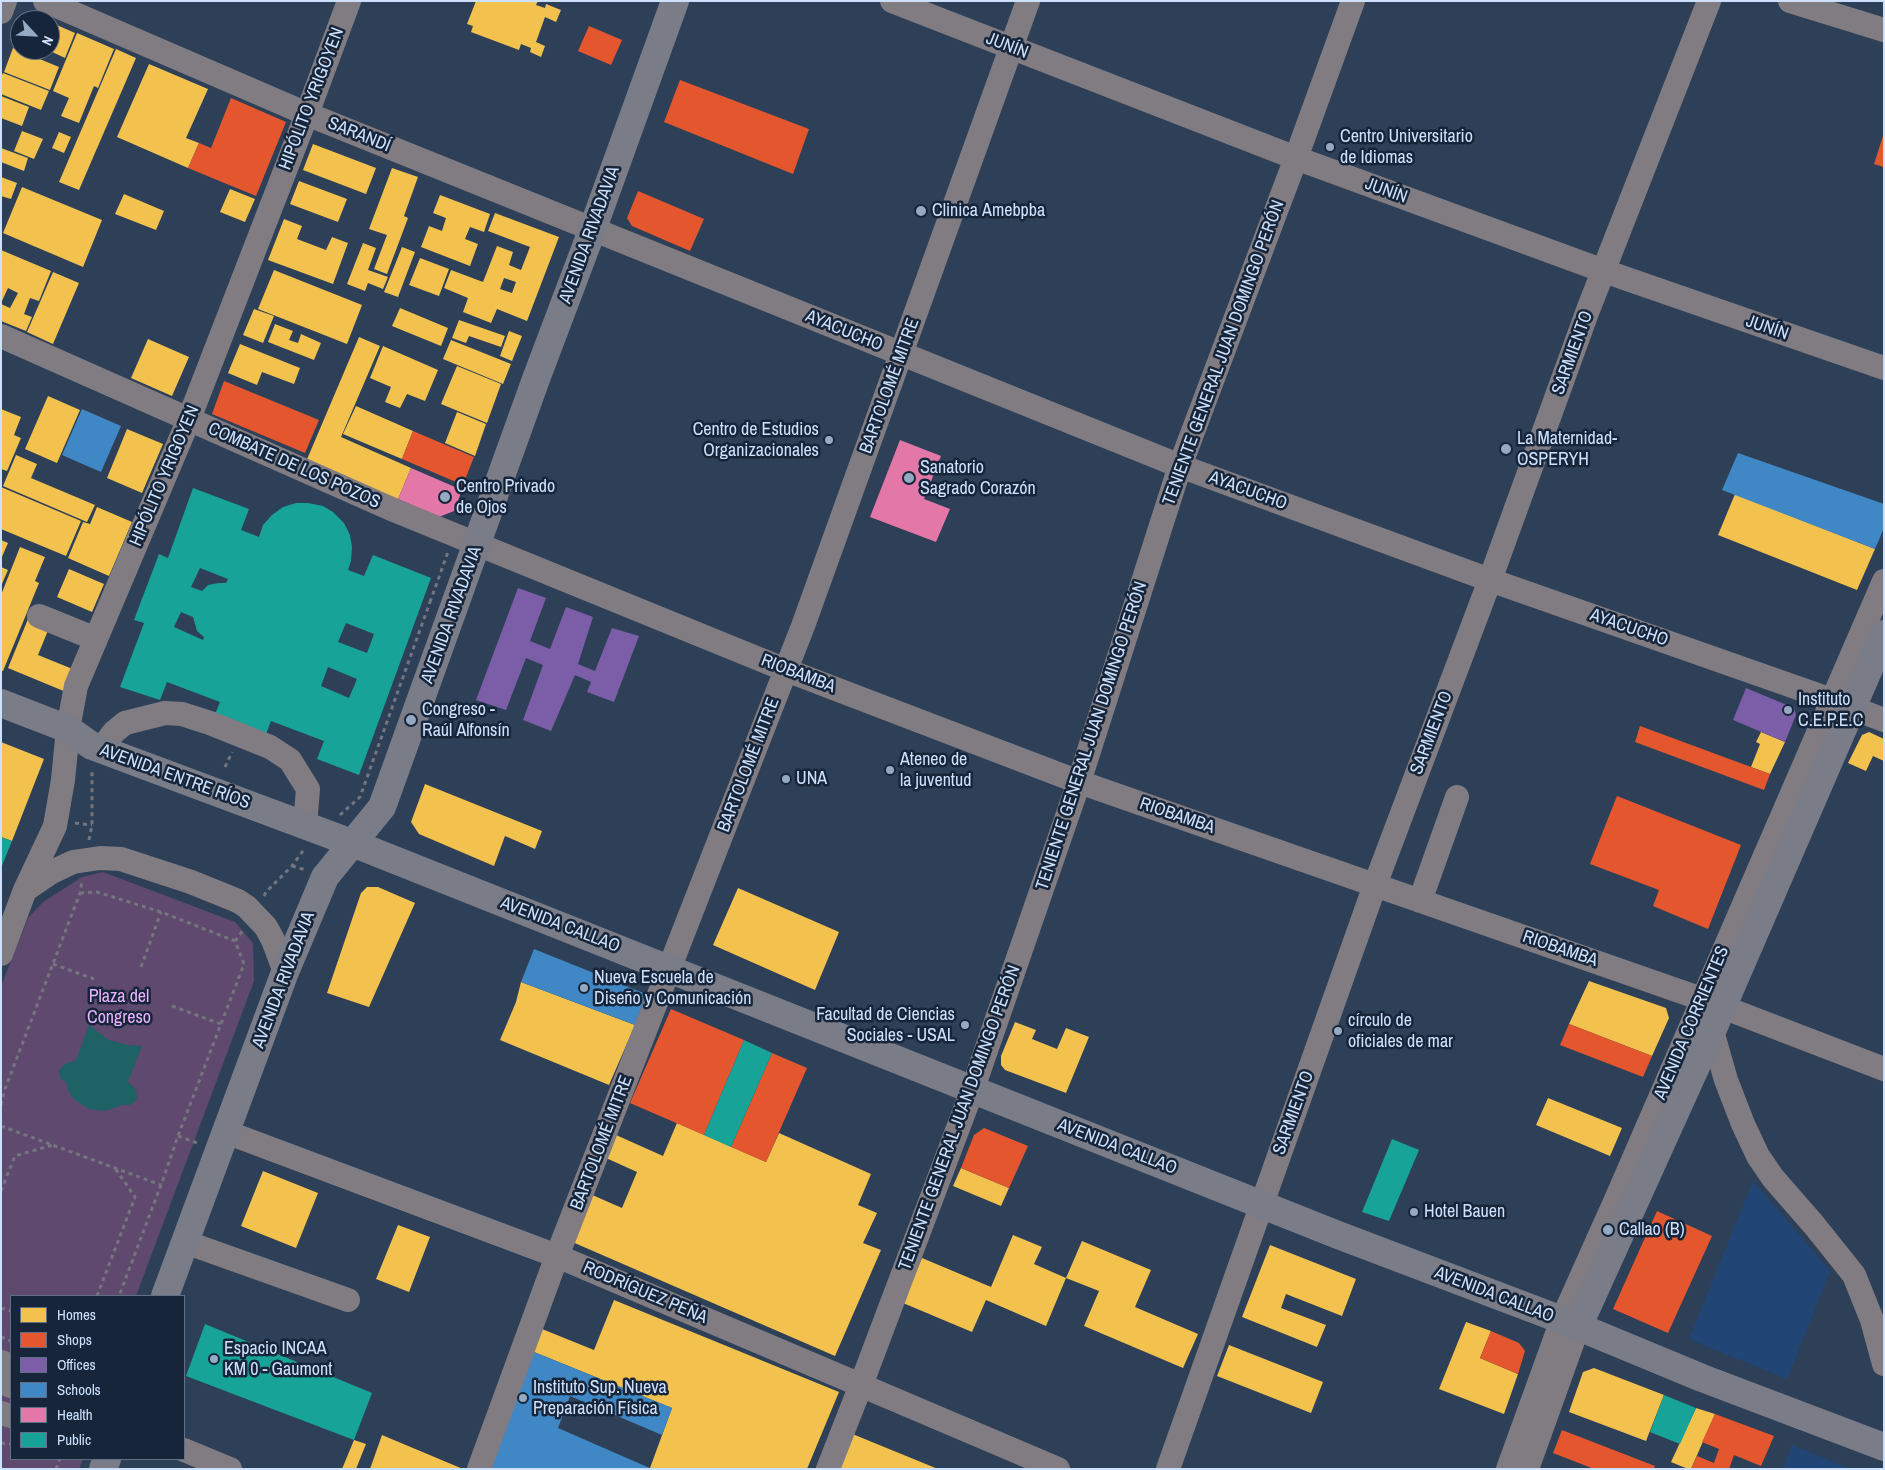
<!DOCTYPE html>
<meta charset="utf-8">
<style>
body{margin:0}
#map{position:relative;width:1885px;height:1470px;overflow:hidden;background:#2e4058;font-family:"Archivo Narrow",sans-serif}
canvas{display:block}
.frame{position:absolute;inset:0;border:2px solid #cde1fc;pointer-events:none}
.legend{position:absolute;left:10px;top:1295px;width:175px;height:165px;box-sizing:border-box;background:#162539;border:1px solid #5f7087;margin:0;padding:6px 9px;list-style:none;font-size:15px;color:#cde1fc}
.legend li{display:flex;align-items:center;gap:10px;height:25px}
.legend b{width:25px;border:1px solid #5f7087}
.north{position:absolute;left:10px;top:10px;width:50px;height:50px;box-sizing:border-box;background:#162539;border:1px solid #5f7087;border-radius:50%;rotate:115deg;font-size:14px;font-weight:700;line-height:20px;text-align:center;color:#cde1fc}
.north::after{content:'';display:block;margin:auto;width:18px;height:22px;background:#95a9c3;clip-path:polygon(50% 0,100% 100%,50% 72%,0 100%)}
</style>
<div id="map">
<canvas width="1885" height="1470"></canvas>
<div class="frame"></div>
<ul class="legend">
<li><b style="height:14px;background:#f2c14e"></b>Homes</li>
<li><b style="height:14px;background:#e4572e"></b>Shops</li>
<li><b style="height:14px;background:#7b5ea7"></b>Offices</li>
<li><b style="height:14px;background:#3f88c5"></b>Schools</li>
<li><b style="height:14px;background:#e377a8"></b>Health</li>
<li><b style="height:14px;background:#17a398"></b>Public</li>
</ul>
<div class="north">N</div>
</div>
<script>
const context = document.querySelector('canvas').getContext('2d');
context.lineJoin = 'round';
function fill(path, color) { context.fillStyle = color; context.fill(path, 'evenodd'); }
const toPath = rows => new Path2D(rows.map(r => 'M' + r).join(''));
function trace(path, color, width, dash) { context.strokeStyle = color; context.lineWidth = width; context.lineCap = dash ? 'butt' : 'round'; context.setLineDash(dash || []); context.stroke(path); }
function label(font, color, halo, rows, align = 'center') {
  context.font = font + ' "Archivo Narrow",sans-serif'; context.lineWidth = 5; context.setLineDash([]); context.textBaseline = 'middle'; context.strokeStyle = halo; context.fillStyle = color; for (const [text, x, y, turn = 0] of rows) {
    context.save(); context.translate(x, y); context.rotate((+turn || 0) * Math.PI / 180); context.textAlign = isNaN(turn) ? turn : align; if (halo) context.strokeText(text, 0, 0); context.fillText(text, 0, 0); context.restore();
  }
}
fill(toPath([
 [1753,1181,1830,1271,1787,1379,1689,1339],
 [1792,1445,1850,1469,1783,1469]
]), '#214574');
fill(toPath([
 [103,872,235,922,253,943,254,981,136,1296,11,1296,11,1380,1,1376,1,986,28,918,43,902,82,877],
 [1,1394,11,1397,11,1459,83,1459,79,1469,1,1469]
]), '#5f496e');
fill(toPath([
 [89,1025,109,1040,128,1045,142,1046,128,1082,136,1089,137,1099,130,1105,123,1105,105,1111,89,1109,75,1100,68,1091,66,1082,60,1078,59,1070,65,1064,76,1060]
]), '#1e6265');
fill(toPath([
 [476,1,538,1,536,5,545,8,546,4,561,10,556,22,545,17,536,42,545,46,541,57,530,52,531,48,521,44,519,50,471,32,473,26,467,24],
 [30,14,45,20,27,20],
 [50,22,75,33,65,58,50,51],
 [77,33,114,49,98,88,94,86,79,123,61,116,69,98,53,91],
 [13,48,59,67,50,90,4,72],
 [116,49,136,58,79,190,59,182],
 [149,64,208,89,186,138,199,143,188,168,117,137],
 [3,73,49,91,41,110,1,94,1,77],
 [1,96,29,107,22,126,1,118],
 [22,131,43,139,34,159,14,151],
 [59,132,71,137,64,153,52,148],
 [313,144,376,168,366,194,303,170],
 [1,148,28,158,24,171,1,162],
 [392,168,418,177,404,216,408,218,387,274,374,269,387,235,369,229],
 [1,177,17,183,11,199,1,196],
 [299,181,347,199,338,222,290,204],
 [22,187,102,220,83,267,3,233],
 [230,189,255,199,245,222,220,212],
 [124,194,164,211,156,230,115,214],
 [440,195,490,214,484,232,470,227,465,239,478,244,470,266,421,247,429,226,442,231,446,218,433,213],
 [495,213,559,237,527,321,497,309,491,323,463,312,468,298,444,288,451,270,483,282,497,246,513,252,509,265,521,270,530,247,488,231],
 [504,278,516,282,512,293,500,289],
 [284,219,302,226,297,239,326,250,332,237,348,243,333,284,268,260],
 [363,243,376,248,368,270,388,277,383,289,368,283,365,291,347,284],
 [402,247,415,252,398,297,384,292],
 [1,250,51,271,39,301,30,298,24,314,32,317,26,331,1,321,1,304,10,308,18,293,8,288,1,303],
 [420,258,449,269,439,296,409,285],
 [274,270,362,305,347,344,258,309],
 [53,272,79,283,53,344,27,332],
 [400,308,448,328,441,346,392,326],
 [254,309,274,316,263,343,243,335],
 [459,320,505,336,501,347,469,336,466,343,452,338],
 [275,324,293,331,289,340,298,343,301,334,321,343,314,360,268,342],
 [509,331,522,336,512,361,500,356],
 [359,337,380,346,341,437,411,468,398,499,305,464],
 [148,339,189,357,172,396,131,378],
 [451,340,511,364,503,384,443,359],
 [240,344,300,368,294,384,262,372,257,385,228,373],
 [383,346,438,370,425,401,407,394,400,408,385,402,391,387,370,378],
 [457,366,501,384,487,423,441,404],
 [48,396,80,410,57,463,25,449],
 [356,406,413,431,402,459,343,434],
 [1,409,21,417,14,435,21,438,7,471,1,469],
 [457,412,486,424,475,456,445,443],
 [127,429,163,444,142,493,107,478],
 [16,455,37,464,31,478,95,505,87,522,3,486],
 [1,487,81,521,66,556,1,529],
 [1735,494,1875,549,1857,590,1718,535],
 [97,507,132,522,109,576,68,558,83,522,90,524],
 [1,540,8,543,1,559],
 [20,547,45,557,35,581,39,583,3,671,1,671,1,595],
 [1,567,8,570,1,586],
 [69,569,104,584,92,612,57,597],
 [28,619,49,628,38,655,75,670,66,692,8,668],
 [1761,732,1785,742,1770,774,1751,767,1760,744,1756,742],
 [1869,732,1884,739,1884,761,1873,756,1866,771,1848,763,1862,735],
 [1,742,44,759,12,841,1,837],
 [425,784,542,831,535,849,505,836,494,866,419,834,411,822],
 [367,887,378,887,415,903,369,1007,327,993,361,893],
 [738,888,839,932,815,990,713,945],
 [1589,981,1666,1008,1669,1018,1652,1056,1569,1024],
 [521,982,635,1025,609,1085,500,1040,516,1002],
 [1015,1022,1036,1030,1032,1039,1057,1049,1066,1028,1089,1037,1066,1093,1005,1070,1001,1065,1001,1056],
 [1548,1098,1622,1128,1610,1156,1536,1125],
 [677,1123,766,1162,779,1133,871,1174,858,1205,877,1213,863,1243,881,1250,835,1356,570,1241,590,1194,622,1208,637,1172,606,1158,616,1135,663,1156],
 [961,1168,1009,1188,1001,1206,953,1186],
 [263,1171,318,1193,296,1248,241,1226],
 [398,1225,430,1237,409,1292,376,1279],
 [1013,1235,1042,1247,1034,1264,1066,1278,1046,1326,986,1300,972,1332,903,1303,922,1258,991,1287],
 [1082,1241,1151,1270,1135,1307,1198,1334,1183,1368,1084,1326,1099,1291,1066,1278],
 [1270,1245,1356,1279,1342,1316,1286,1294,1281,1308,1326,1325,1317,1347,1242,1317],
 [614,1300,839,1392,807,1469,650,1468,672,1408,534,1352,542,1329,594,1350],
 [1466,1322,1491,1331,1480,1358,1518,1374,1504,1414,1439,1389],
 [1229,1345,1323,1382,1311,1413,1217,1376],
 [1594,1368,1664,1395,1646,1441,1569,1412,1583,1372],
 [1696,1408,1715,1414,1691,1469,1688,1469,1671,1462],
 [850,1433,938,1469,835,1469],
 [382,1435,463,1469,370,1469],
 [354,1440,366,1444,356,1469,342,1469]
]), '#f2c14e');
fill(toPath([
 [589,26,622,40,611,65,578,51],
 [680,80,809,129,793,174,664,122],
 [231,98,286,122,256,196,188,168,199,143,211,148],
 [1883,136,1884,136,1884,167,1874,164],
 [638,191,704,219,690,251,632,226,627,218],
 [224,381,319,420,305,453,212,414],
 [413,431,474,457,463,485,402,459],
 [1640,726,1770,774,1764,790,1635,742],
 [1617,796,1741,845,1708,929,1653,906,1659,890,1590,864],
 [671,1009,744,1040,704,1135,630,1103],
 [1569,1024,1652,1056,1643,1077,1560,1045],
 [772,1053,807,1068,766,1162,731,1147],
 [984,1128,1028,1146,1009,1188,961,1168,974,1135],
 [1657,1211,1712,1236,1668,1333,1613,1309],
 [1491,1331,1519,1343,1525,1351,1518,1374,1480,1358],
 [1715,1414,1774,1436,1761,1466,1734,1455,1729,1469,1691,1469,1697,1456,1714,1463,1719,1449,1702,1442],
 [1562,1430,1655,1466,1654,1469,1594,1469,1553,1453]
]), '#e4572e');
fill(toPath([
 [518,588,546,598,530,641,550,649,566,607,593,617,578,664,595,671,612,628,639,636,614,702,587,692,591,682,575,675,551,731,523,720,543,665,526,658,506,710,476,700],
 [1746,688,1794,708,1796,715,1785,742,1733,720]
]), '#7b5ea7');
fill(toPath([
 [82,409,121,426,101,472,62,455],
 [1738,453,1884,504,1884,528,1875,549,1722,490],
 [534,949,646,994,635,1025,521,982],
 [534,1352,672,1408,662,1435,570,1396,558,1428,652,1469,490,1469]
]), '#3f88c5');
fill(toPath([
 [900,440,941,456,924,499,950,509,936,542,870,517],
 [411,468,462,490,454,511,439,517,398,499]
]), '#e377a8');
fill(toPath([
 [193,488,249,509,241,530,259,537,263,525,272,515,283,507,296,503,308,503,323,506,333,512,344,523,350,535,352,547,351,561,348,570,364,576,373,555,431,578,359,775,317,759,324,741,271,721,265,737,214,717,220,702,167,682,160,700,120,687,144,623,134,620,159,554,168,558],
 [200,568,228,579,226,583,219,583,208,585,202,591,191,587],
 [181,612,193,617,197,631,204,637,203,640,174,627],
 [346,623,374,634,367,653,338,642],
 [328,667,357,679,349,698,321,686],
 [1,837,12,841,1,868],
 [744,1040,772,1053,731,1147,704,1135],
 [1392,1139,1419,1150,1389,1221,1362,1212],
 [205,1324,372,1393,354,1440,186,1376],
 [1664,1395,1696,1408,1680,1444,1650,1432]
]), '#17a398');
trace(toPath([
 [430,602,448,552],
 [225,767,232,752],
 [340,815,360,797,430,602],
 [75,823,92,825],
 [89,840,92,825,92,769],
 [292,866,306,870],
 [80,893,97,892,161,912,235,941,244,964,178,1136,161,1185,119,1296],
 [264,896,266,892,292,866,305,848],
 [235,941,244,929],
 [53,964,94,979],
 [141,967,161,912],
 [172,1006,221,1024],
 [1,1105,5,1089,80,893,82,881],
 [1,1126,161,1185],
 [178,1136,200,1144],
 [1,1191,15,1156,53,1145],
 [97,1296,135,1197,115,1168],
 [1,1308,11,1311],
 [1,1337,11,1341],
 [1,1443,11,1444],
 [56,1469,60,1459]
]), '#74757f', 3, [4, 4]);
trace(toPath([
 [45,1,307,114,1180,466,1490,580,1832,700,1884,720],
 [892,1,1296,158,1604,271,1884,368],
 [1790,1,1884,30],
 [1,12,5,1],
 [1,336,396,511,786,670,1079,782,1702,999,1884,1069],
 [39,616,96,639],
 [101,749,114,732,125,723,165,713,182,714,210,723,270,747,290,760,308,789,305,825],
 [25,890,50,873,73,862,100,858,121,859,191,882,238,901,247,907,266,927,273,940,285,972],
 [1420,901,1457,797],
 [1,954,25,890,55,826,63,780,68,729,76,686,189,419,307,114,349,1],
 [1712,1031,1726,1080,1743,1124,1758,1156,1773,1178,1814,1225,1854,1275,1872,1320,1884,1364],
 [226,1132,557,1256,1058,1469],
 [185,1242,348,1300],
 [1,1362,11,1366],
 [1,1382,11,1386],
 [1,1413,11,1416],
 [184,1450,230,1469],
 [479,1469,557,1256,803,626,1028,1],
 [828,1469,861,1385,972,1091,1079,782,1180,466,1296,158,1353,1],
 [1168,1469,1375,885,1490,580,1588,310,1709,1],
 [1508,1469,1562,1320,1618,1195,1884,581],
 [1527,1469,1578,1327]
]), '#807c82', 24);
trace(toPath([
 [1,703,68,729,92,746,352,843,1338,1235,1562,1320,1702,1378,1884,1447],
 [165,1296,285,972,325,877,382,807,536,379,593,228,675,1],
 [1578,1327,1712,1031,1884,634],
 [103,1469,107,1459]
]), '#7a7c87', 28);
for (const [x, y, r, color] of [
 [1330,147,5,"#95a9c3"],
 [921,211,6,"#95a9c3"],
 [829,440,5,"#95a9c3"],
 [1506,449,6,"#95a9c3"],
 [909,478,6,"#95a9c3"],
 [445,497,6,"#95a9c3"],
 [1788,710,5,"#95a9c3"],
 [411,720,6,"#95a9c3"],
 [890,770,5,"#95a9c3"],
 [786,779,5,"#95a9c3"],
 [584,988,5,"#95a9c3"],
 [965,1025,5,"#95a9c3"],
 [1338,1031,5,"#95a9c3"],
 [1414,1212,5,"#95a9c3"],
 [1608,1230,6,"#95a9c3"],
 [214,1359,5,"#95a9c3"],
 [523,1398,5,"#95a9c3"]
]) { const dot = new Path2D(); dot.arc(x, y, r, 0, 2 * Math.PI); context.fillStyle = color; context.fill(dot); trace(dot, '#162539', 2); }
label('18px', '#cde1fc', '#162539', [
 ["JUNÍN",1007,46,21],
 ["HIPÓLITO YRIGOYEN",312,99,-69],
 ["SARANDÍ",359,135,22],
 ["JUNÍN",1386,191,20],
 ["AVENIDA RIVADAVIA",590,235,-70],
 ["JUNÍN",1767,328,19],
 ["AYACUCHO",844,331,22],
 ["TENIENTE GENERAL JUAN DOMINGO PERÓN",1224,353,-70],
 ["SARMIENTO",1573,353,-70],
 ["BARTOLOMÉ MITRE",890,386,-70],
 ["COMBATE DE LOS POZOS",294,466,24],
 ["HIPÓLITO YRIGOYEN",165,476,-67],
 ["AYACUCHO",1248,491,20],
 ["AVENIDA RIVADAVIA",452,615,-70],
 ["AYACUCHO",1629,628,19],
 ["RIOBAMBA",798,674,21],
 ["SARMIENTO",1432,733,-69],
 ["TENIENTE GENERAL JUAN DOMINGO PERÓN",1092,736,-72],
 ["BARTOLOMÉ MITRE",749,765,-69],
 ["AVENIDA ENTRE RÍOS",175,777,20],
 ["RIOBAMBA",1177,816,19],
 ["AVENIDA CALLAO",560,925,21],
 ["RIOBAMBA",1560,949,19],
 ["AVENIDA RIVADAVIA",284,980,-69],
 ["AVENIDA CORRIENTES",1692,1023,-67],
 ["SARMIENTO",1294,1113,-70],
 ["TENIENTE GENERAL JUAN DOMINGO PERÓN",960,1118,-70],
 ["BARTOLOMÉ MITRE",602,1143,-69],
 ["AVENIDA CALLAO",1117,1147,21],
 ["RODRÍGUEZ PEÑA",645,1293,23],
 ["AVENIDA CALLAO",1494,1295,21]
]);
label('18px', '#cde1fc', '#162539', [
 ["Centro Universitario",1340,137],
 ["de Idiomas",1340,158],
 ["Clinica Amebpba",932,211],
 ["Centro de Estudios",819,430,"right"],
 ["Organizacionales",819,451,"right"],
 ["La Maternidad-",1517,439],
 ["OSPERYH",1517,460],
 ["Sanatorio",920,468],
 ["Sagrado Corazón",920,489],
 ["Centro Privado",456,487],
 ["de Ojos",456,508],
 ["Instituto",1798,700],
 ["C.E.P.E.C",1798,721],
 ["Congreso -",422,710],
 ["Raúl Alfonsín",422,731],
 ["Ateneo de",900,760],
 ["la juventud",900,781],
 ["UNA",796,779],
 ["Nueva Escuela de",594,978],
 ["Diseño y Comunicación",594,999],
 ["Facultad de Ciencias",955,1015,"right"],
 ["Sociales - USAL",955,1036,"right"],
 ["círculo de",1348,1021],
 ["oficiales de mar",1348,1042],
 ["Hotel Bauen",1424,1212],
 ["Callao (B)",1619,1230],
 ["Espacio INCAA",224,1349],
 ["KM 0 - Gaumont",224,1370],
 ["Instituto Sup. Nueva",533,1388],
 ["Preparación Física",533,1409]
], 'left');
label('18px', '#e8b3fe', '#162539', [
 ["Plaza del",119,997],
 ["Congreso",119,1018]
]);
</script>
